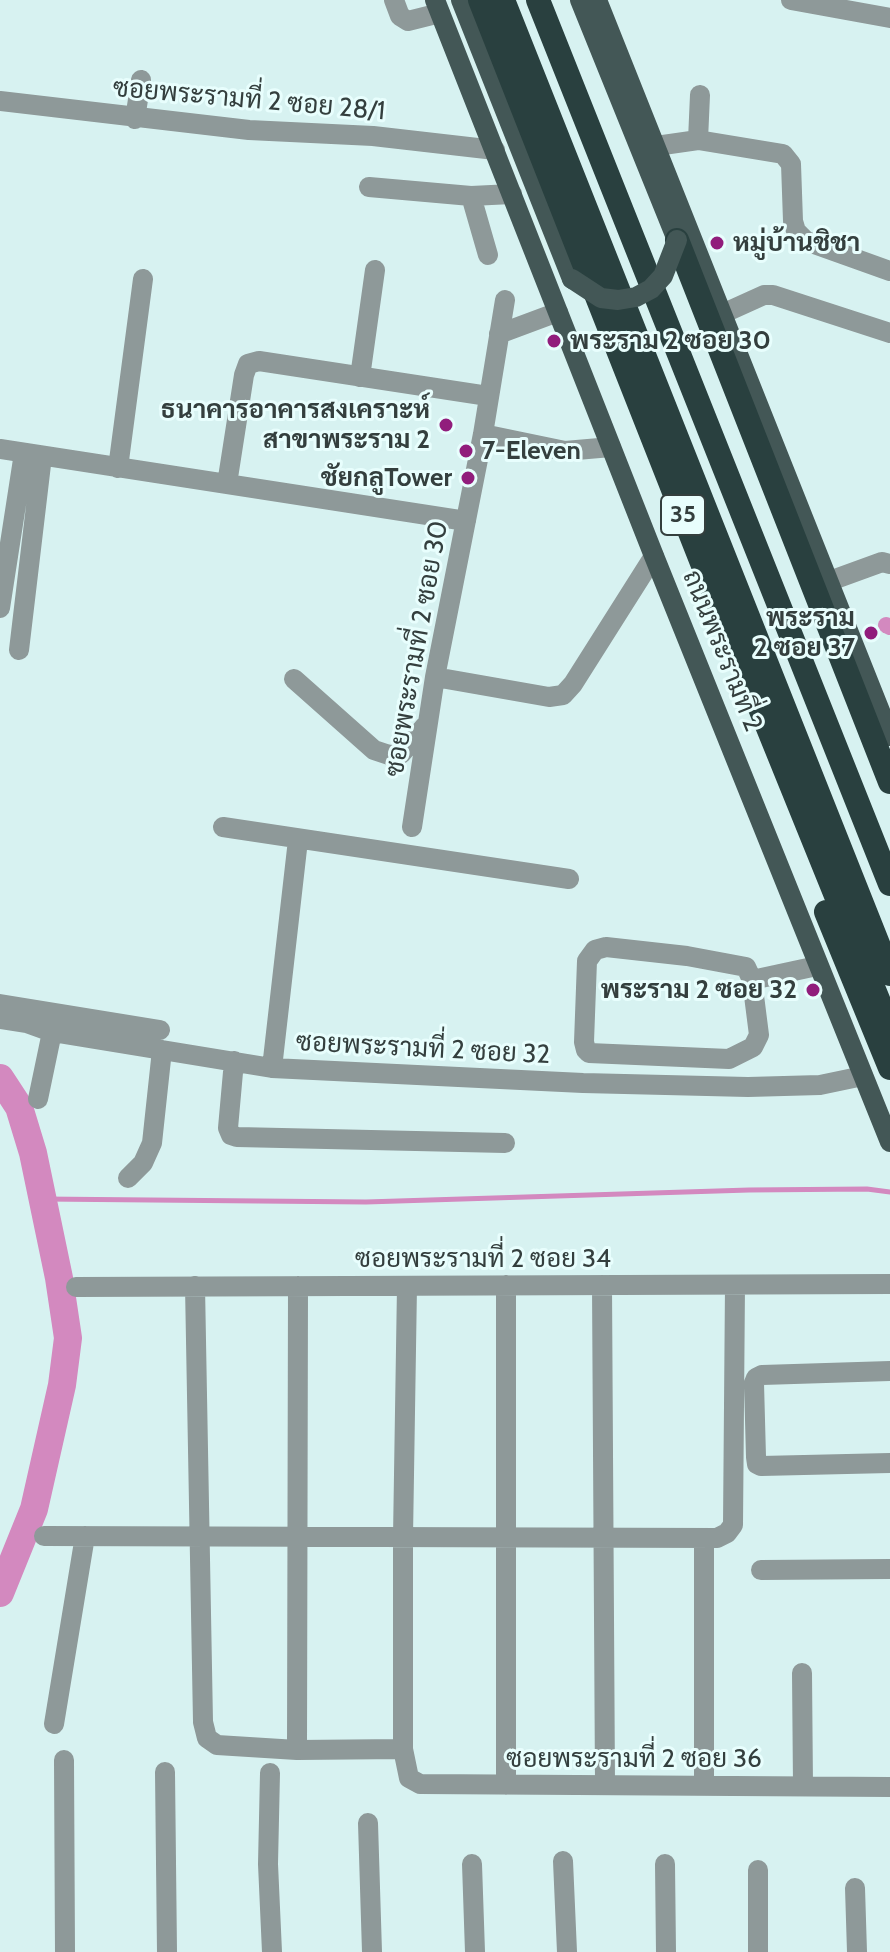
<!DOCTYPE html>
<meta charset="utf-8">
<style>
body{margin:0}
canvas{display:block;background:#d7f2f1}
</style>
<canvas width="890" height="1952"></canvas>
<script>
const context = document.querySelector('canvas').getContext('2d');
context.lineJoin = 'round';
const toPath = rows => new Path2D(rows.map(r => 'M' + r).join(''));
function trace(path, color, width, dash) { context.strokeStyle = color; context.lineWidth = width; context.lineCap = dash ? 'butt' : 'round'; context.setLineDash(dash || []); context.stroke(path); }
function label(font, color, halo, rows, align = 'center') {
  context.font = font + ' Cabin,Sarabun,sans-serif'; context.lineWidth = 6; context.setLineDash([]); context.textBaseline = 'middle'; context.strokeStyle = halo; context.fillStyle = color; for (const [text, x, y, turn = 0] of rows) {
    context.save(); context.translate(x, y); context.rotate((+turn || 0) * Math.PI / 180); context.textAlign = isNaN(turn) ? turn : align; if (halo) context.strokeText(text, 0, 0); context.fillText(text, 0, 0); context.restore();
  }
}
trace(toPath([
 [43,1199,366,1202,749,1190,867,1189,890,1192]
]), '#d389bf', 5);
trace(toPath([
 [886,625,890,627]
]), '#d389bf', 16);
trace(toPath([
 [0,1078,19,1107,33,1153,59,1278,68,1338,62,1385,34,1509,0,1593]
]), '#d389bf', 28);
trace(toPath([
 [394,0,400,16,408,21,440,13],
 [791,0,890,18],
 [0,101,249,130,373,136,495,150],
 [135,119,141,80],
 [698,140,700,95],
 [656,146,698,140,783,154,791,164,793,221,796,231,806,241,890,271],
 [369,187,471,196,512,194],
 [471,196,488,255],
 [722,314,764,295,773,295,890,333],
 [499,334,558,312],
 [360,377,375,270],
 [483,434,565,451,611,447],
 [0,449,466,521],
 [118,468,143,279],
 [227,484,244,375,248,364,259,361,488,396],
 [827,582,882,562,890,564],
 [0,608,24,453],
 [19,650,42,456],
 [435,677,549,697,563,695,573,684,654,556],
 [294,679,374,750,389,755,401,754,425,726],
 [223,827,569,879],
 [412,827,435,677,483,434,505,300],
 [606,947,687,956,746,967,752,980,759,1035,753,1047,729,1059,589,1053,586,1050,584,1042,587,961,595,950,606,947],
 [752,980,817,966],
 [0,1004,160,1030],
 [0,1019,27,1023,52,1032],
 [234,1061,228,1128,231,1135,237,1137,505,1143],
 [272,1068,298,840],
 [38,1099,52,1032,272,1068,583,1083,748,1087,820,1085,863,1076],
 [128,1178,143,1163,152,1143,162,1050],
 [602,1285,605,1785],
 [195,1286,203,1722,207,1738,217,1745,297,1750,403,1749],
 [407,1286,403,1537,403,1749,409,1778,420,1784,890,1787],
 [76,1287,890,1284],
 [890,1371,762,1375,756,1378,754,1383,756,1457,757,1464,761,1466,890,1463],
 [44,1536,717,1538,727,1533,733,1525,735,1285],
 [761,1570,890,1569],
 [802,1673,803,1786],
 [54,1724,85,1536],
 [297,1750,298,1286],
 [64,1760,65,1952],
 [165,1772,167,1952],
 [270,1773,268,1864,272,1952],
 [506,1785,506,1285],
 [704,1786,704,1539],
 [368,1823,372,1952],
 [563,1861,567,1952],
 [472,1864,475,1952],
 [665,1864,666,1952],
 [758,1870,758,1952],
 [855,1888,857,1952]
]), '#8e9999', 20);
trace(toPath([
 [435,0,654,556,890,1142],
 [461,0,572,279],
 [580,0,677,240],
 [597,0,890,736]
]), '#435756', 20);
trace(toPath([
 [480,0,732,639,890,1029],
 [503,0,890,974],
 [538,0,890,884],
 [677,240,890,782],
 [826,912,890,1068]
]), '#29403f', 24);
trace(toPath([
 [572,279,601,298,618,300,636,297,651,289,663,276,677,240]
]), '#435756', 20);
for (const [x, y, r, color] of [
 [717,243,8,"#911d7c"],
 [554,341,8,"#911d7c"],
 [446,425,8,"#911d7c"],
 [466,451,8,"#911d7c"],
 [468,478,8,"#911d7c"],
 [871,633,8,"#911d7c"],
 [813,990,8,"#911d7c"]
]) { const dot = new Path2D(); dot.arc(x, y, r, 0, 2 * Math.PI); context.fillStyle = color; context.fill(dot); trace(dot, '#e8fefd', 3); }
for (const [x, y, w] of [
 [683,515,44]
]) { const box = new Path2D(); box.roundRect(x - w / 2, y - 20, w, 40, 6); context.fillStyle = '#e8fefd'; context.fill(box); trace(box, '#343f3e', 2); }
label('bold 24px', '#343f3e', null, [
 ["35",683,515]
]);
label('26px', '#343f3e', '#e8fefd', [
 ["ซอยพระรามที่ 2 ซอย 28/1",249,100,5],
 ["ซอยพระรามที่ 2 ซอย 30",417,649,-80],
 ["ถนนพระรามที่ 2",722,651,68],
 ["ซอยพระรามที่ 2 ซอย 32",423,1049,3],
 ["ซอยพระรามที่ 2 ซอย 34",483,1259],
 ["ซอยพระรามที่ 2 ซอย 36",634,1759]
]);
label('bold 26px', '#343f3e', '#e8fefd', [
 ["หมู่บ้านชิชา",733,243,"left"],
 ["พระราม 2 ซอย 30",570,341,"left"],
 ["ธนาคารอาคารสงเคราะห์",430,410],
 ["สาขาพระราม 2",430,440],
 ["7-Eleven",482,451,"left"],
 ["ชัยกลูTower",452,478],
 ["พระราม",855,618],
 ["2 ซอย 37",855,648],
 ["พระราม 2 ซอย 32",797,990]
], 'right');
</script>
